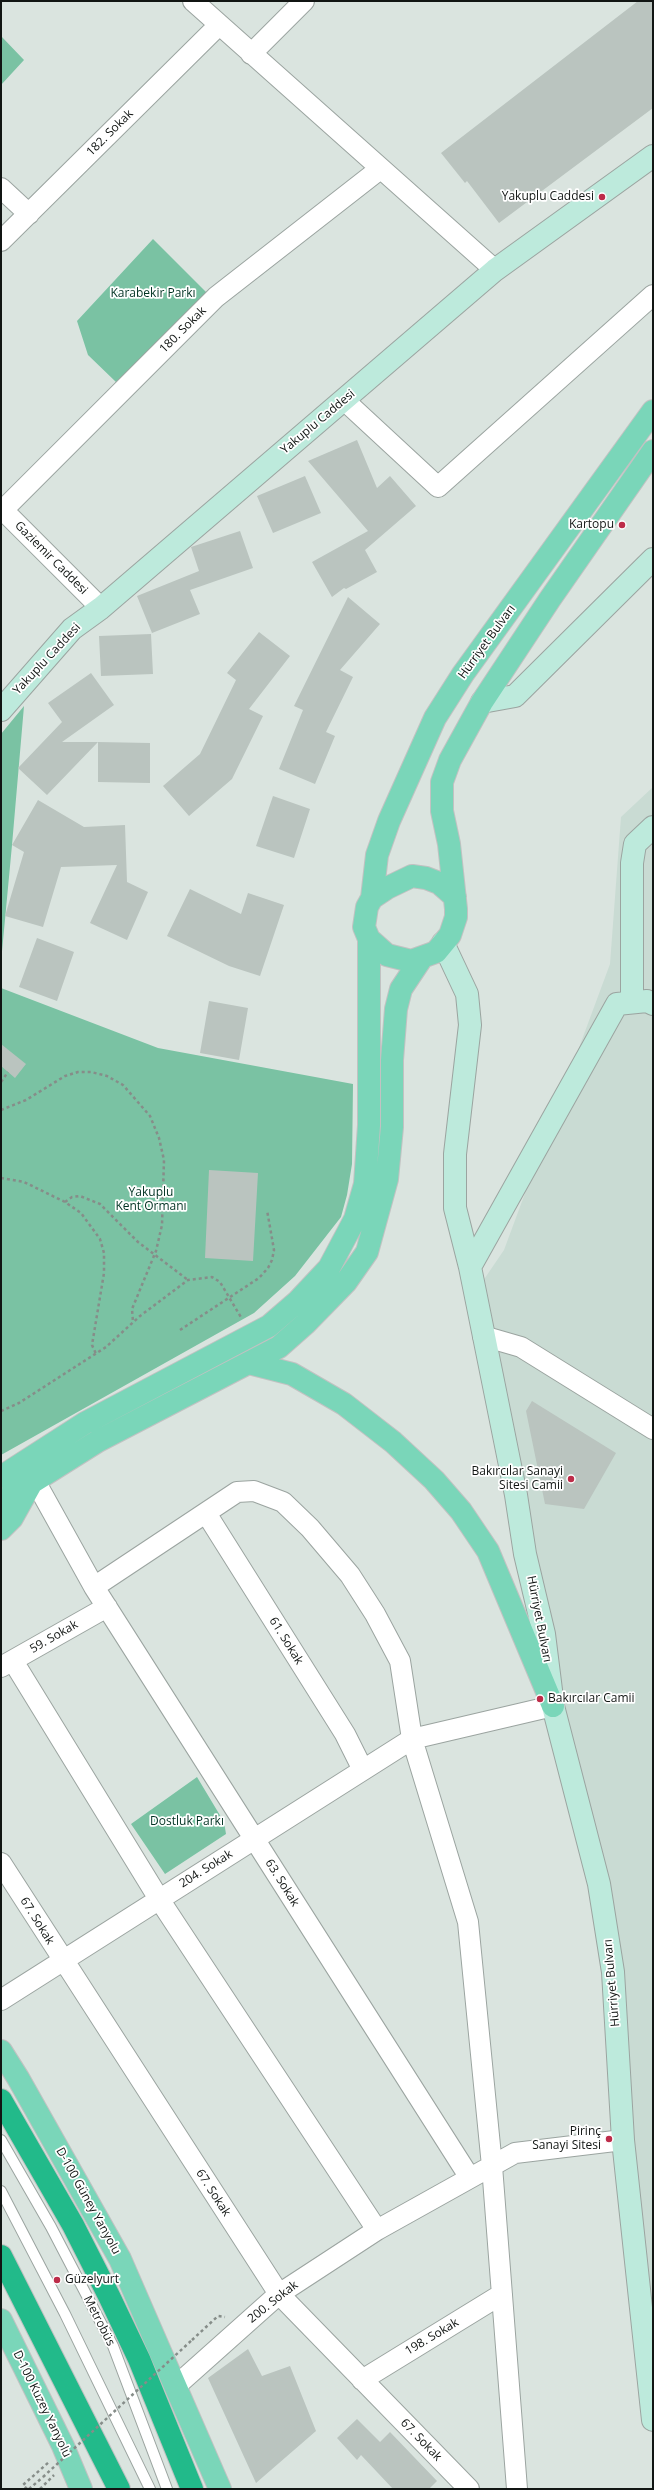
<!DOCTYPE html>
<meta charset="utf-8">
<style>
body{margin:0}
#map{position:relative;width:654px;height:2490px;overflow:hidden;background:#dae4df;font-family:"Open Sans",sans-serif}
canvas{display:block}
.frame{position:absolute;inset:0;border:2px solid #111513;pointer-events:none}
</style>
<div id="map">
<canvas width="654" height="2490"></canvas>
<div class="frame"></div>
</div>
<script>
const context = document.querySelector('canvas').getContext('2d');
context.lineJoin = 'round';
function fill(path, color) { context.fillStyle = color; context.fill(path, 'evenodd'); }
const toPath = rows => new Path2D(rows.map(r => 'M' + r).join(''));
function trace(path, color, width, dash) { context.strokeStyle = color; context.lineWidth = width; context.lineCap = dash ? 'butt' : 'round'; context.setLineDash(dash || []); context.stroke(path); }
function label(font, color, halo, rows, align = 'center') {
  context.font = font + ' "Open Sans",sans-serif'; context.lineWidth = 3.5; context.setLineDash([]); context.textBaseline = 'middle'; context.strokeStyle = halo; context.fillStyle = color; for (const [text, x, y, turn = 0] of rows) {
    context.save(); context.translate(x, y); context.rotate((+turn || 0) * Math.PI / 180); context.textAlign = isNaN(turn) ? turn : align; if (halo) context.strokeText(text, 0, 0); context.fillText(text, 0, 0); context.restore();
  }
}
fill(toPath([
 [653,787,653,2323,585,1804,472,1297,504,1250,610,964,621,817]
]), '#c9dbd3');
fill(toPath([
 [1,36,24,60,1,85],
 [153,239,208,294,116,382,88,355,77,321],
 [24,706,12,845,1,962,1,734],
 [1,988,158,1048,353,1084,352,1164,347,1195,341,1217,295,1276,254,1313,1,1455],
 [197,1777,224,1822,226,1834,165,1874,131,1824]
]), '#7ac2a3');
fill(toPath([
 [638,1,653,1,653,108,499,223,467,181,465,183,441,153],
 [357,440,377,488,390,476,416,506,365,550,377,572,346,589,344,588,332,597,312,562,368,531,308,461],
 [305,476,321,513,273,533,257,496],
 [240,531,253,568,190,590,200,614,152,633,137,596,199,571,191,547],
 [348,597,380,624,340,670,353,677,326,732,335,736,315,784,279,769,303,710,294,706],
 [259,632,290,656,249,709,263,716,232,779,189,816,163,786,200,754,236,680,227,673],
 [151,634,153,674,101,676,99,636],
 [91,673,114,705,62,742,98,742,47,795,18,768,62,722,48,703],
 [98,742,150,743,150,783,98,782],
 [273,796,310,809,294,858,256,846],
 [38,800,84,827,125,825,127,882,148,892,127,940,90,923,117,865,61,867,43,927,5,916,24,852,12,845],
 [190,889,241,914,248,893,284,905,260,976,229,966,167,936],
 [37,938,74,952,57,1001,19,987],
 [209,1001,248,1008,239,1060,200,1053],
 [1,1044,26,1064,15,1078,1,1066],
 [209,1170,258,1173,253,1261,205,1258],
 [532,1401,616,1453,584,1509,545,1504,526,1411],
 [248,2349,262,2376,290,2366,316,2431,256,2483,208,2378],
 [357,2419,380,2442,390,2432,437,2481,429,2489,393,2489,361,2455,357,2460,337,2438]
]), '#bac4bf');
const lane = toPath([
 [1,2140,51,2227,113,2346,167,2489],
 [1,2191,65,2314,150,2489]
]);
const street = toPath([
 [193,1,495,270],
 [251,54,304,1],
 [1,188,29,214],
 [1,241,219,25],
 [344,400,438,487,653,295],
 [1,508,101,608],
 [3,510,216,297,380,169],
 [483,1336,521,1347,653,1429],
 [34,1479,94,1587,470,2178],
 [206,1513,345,1734,363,1770],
 [13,1661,159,1899,377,2230,515,2153,623,2140],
 [1,1667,107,1607],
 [1,1863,279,2294,469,2489],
 [1,2000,412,1739,400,1661,375,1614,350,1575,310,1528,283,1502,254,1491,237,1492,94,1587],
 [362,2380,502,2294],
 [177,2385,279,2294,377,2230],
 [517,2489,492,2166,468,1922,412,1739,553,1706]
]);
const secondary = toPath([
 [482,702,515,696,653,559],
 [1,710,72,629,101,608,495,270,653,156],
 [443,943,467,994,470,1025,455,1154,455,1208,470,1267,516,1495,525,1554,544,1634,553,1706,599,1884,613,1972,623,2140,653,2420],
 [632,1002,632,863,635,844,653,827],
 [470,1267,617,1004,647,1001,653,1004]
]);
const primary = toPath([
 [372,898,377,855,389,821,435,718,463,674,653,411],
 [369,939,387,955,411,961,436,952,450,935,456,917,456,909,449,844,442,811,442,782,450,760,482,702,550,599,653,451],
 [249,1363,292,1374,344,1404,393,1442,434,1480,461,1511,488,1551,553,1706],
 [1,1477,85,1423,269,1326,298,1301,329,1268,355,1219,365,1184,369,1125,369,939,364,927,367,907,372,898,387,888,412,876,426,878,439,883,455,897],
 [1,1502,98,1441,279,1347,305,1324,346,1282,367,1252,387,1179,392,1127,392,1060,396,1009,401,989,421,959],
 [1,1529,12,1518,31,1484],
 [1,2051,18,2078,120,2259,220,2489],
 [1,2320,63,2446,81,2489]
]);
const highway = toPath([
 [1,2100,73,2225,109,2296,139,2359,192,2489],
 [1,2256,119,2489]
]);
trace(lane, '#9ba4a0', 12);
trace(street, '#9ba4a0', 22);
trace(secondary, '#9ba4a0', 24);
trace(primary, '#c1c2c2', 24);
trace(highway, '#c1c2c2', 24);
trace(toPath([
 [1,1082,8,1072],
 [1,1110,26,1100,65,1076,78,1072,91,1072,107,1076,123,1085,150,1116,159,1138,164,1160,162,1225,156,1251,132,1309,133,1322],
 [1,1178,24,1182,65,1202,81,1213,100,1239,104,1253,104,1273,92,1345,96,1354],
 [65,1202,72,1197,80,1196,100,1204,138,1242,188,1280],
 [180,1330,259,1278,268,1268,272,1260,274,1250,267,1210],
 [1,1411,19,1403,106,1347,140,1316,188,1280,212,1277,220,1282,242,1319],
 [192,2340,218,2316,225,2317],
 [27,2489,23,2485,49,2462],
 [29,2489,43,2477],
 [40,2489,54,2475]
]), '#868d89', 2.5, [3, 3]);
trace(lane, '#fff', 10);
trace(street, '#fff', 20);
trace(secondary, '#bdeadc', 22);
trace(primary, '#7ad6b9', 22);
trace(highway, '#22ba8a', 22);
trace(toPath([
 [43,2477,192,2340]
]), '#868d89', 2.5, [3, 3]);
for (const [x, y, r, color] of [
 [602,197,4,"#bd2c49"],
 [622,525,4,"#bd2c49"],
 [571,1479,4,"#bd2c49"],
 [540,1699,4,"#bd2c49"],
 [609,2139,4,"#bd2c49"],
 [57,2280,4,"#bd2c49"]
]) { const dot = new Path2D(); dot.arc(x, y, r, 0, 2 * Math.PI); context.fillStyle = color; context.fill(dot); trace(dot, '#fff', 1.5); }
label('12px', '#111513', '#fff', [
 ["182. Sokak",110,133,-45],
 ["180. Sokak",183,330,-45],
 ["Yakuplu Caddesi",318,422,-40],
 ["Gaziemir Caddesi",51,558,45],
 ["Hürriyet Bulvarı",487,642,-54],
 ["Yakuplu Caddesi",47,659,-47],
 ["Hürriyet Bulvarı",539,1619,79],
 ["59. Sokak",54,1637,-30],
 ["61. Sokak",286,1641,58],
 ["204. Sokak",206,1869,-32],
 ["63. Sokak",282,1883,58],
 ["67. Sokak",37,1921,58],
 ["Hürriyet Bulvarı",612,1983,-95],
 ["67. Sokak",213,2193,57],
 ["D-100 Güney Yanyolu",88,2201,61],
 ["200. Sokak",273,2302,-38],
 ["Metrobüs",99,2321,63],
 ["198. Sokak",432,2337,-31],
 ["D-100 Kuzey Yanyolu",42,2404,64],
 ["67. Sokak",421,2440,46]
]);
label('12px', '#111513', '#fff', [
 ["Yakuplu Caddesi",594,197],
 ["Kartopu",614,525],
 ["Bakırcılar Sanayi",563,1472],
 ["Sitesi Camii",563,1486],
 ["Bakırcılar Camii",548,1699,"left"],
 ["Pirinç",601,2132],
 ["Sanayi Sitesi",601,2146],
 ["Güzelyurt",65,2280,"left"]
], 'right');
label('12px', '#003222', '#fff', [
 ["Karabekir Parkı",153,294],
 ["Yakuplu",151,1193],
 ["Kent Ormanı",151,1207],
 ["Dostluk Parkı",187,1822]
]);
</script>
